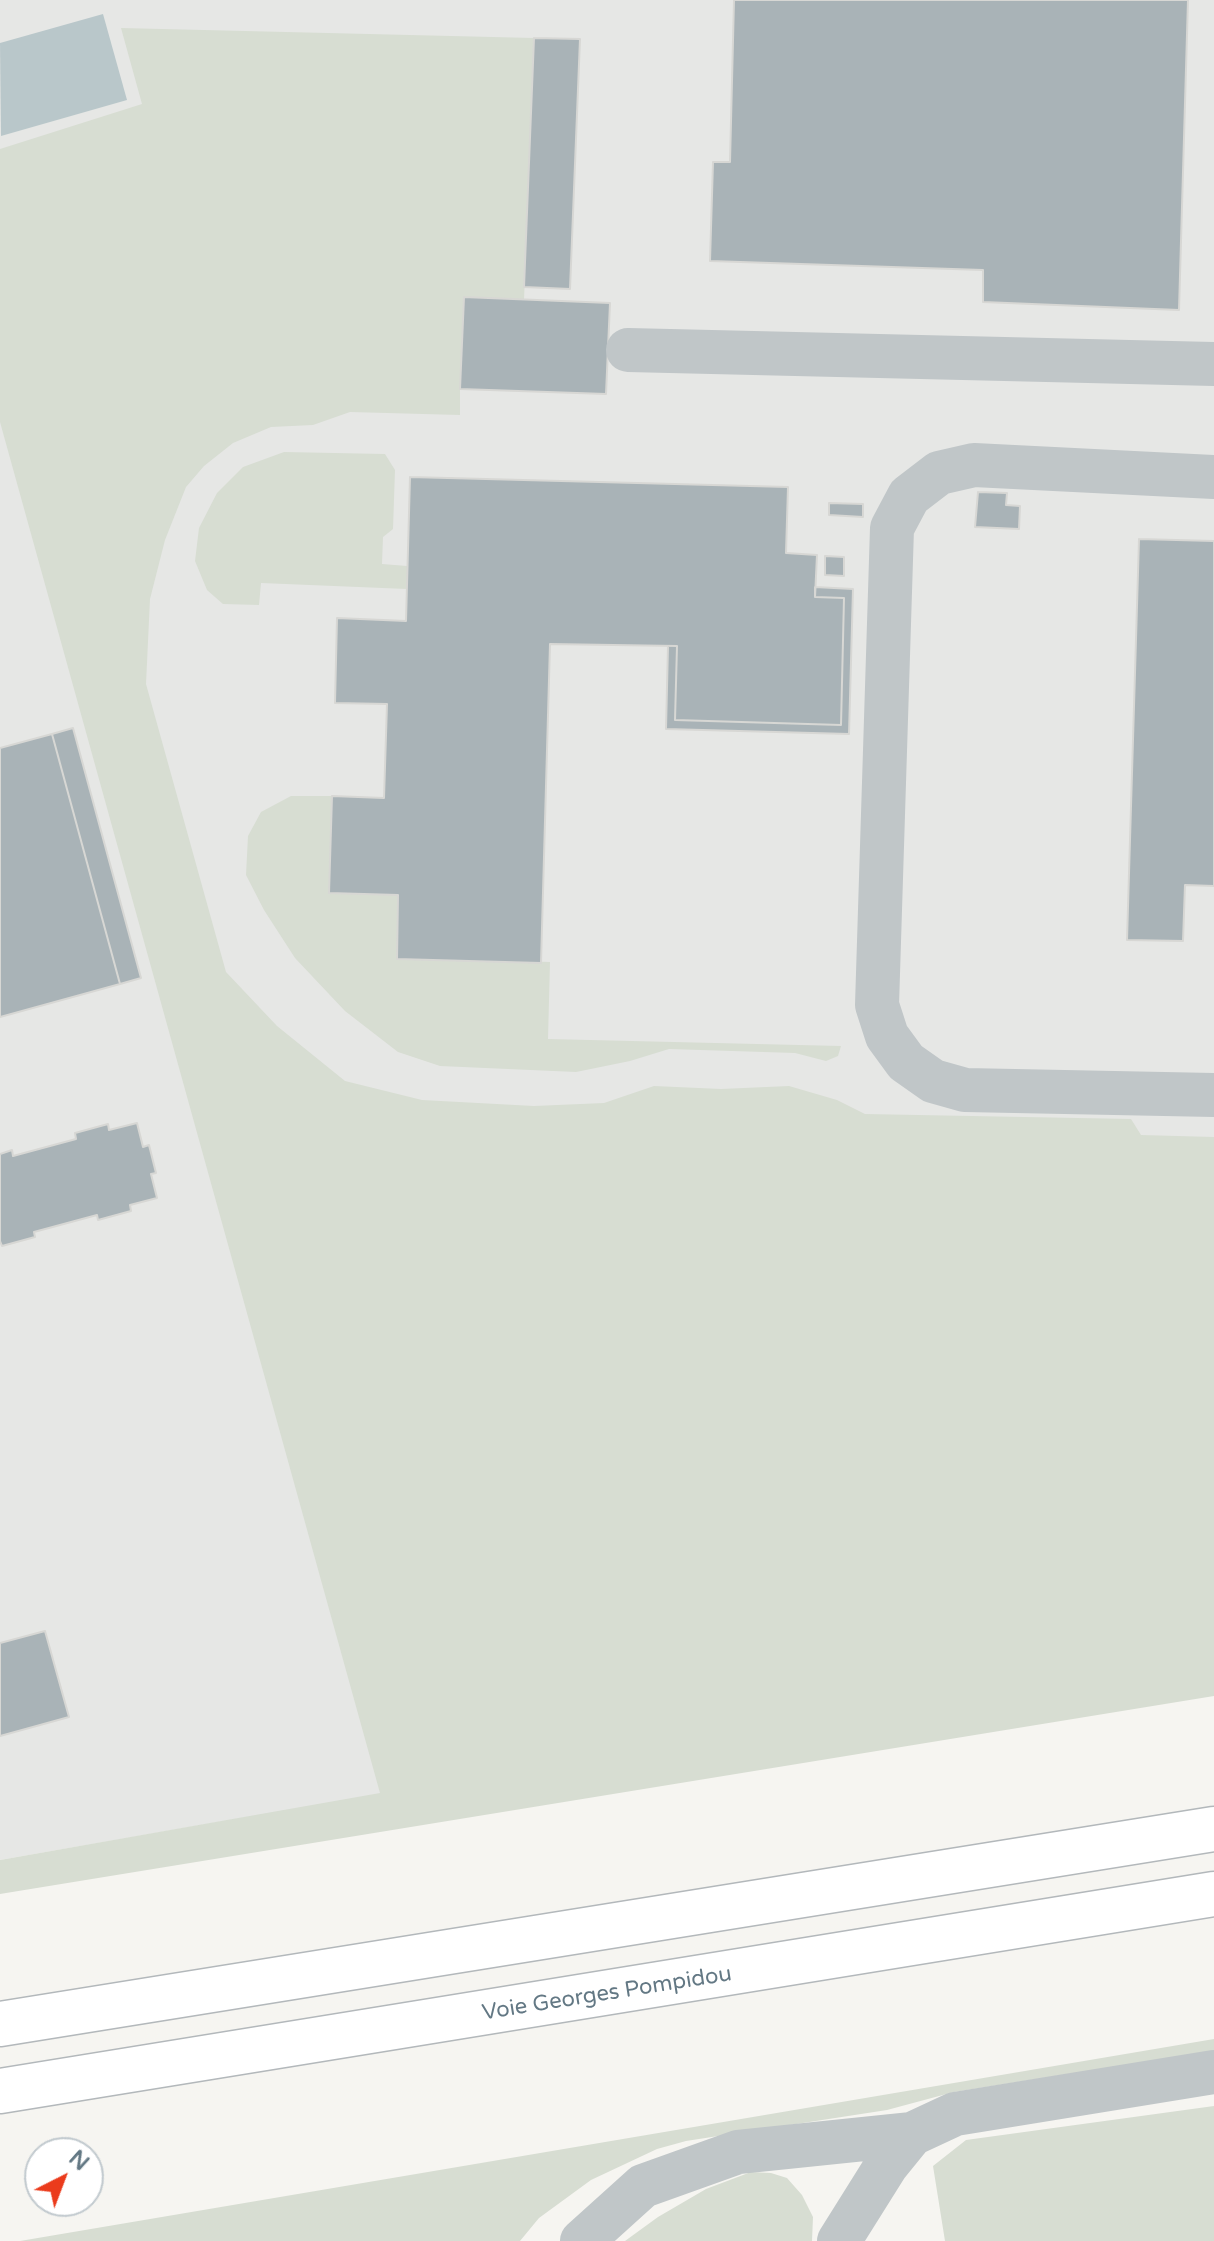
<!DOCTYPE html>
<style>
body{margin:0}
#map{position:relative;width:1214px;height:2241px;overflow:hidden;background:#f6f5f1;font-family:"Varela Round",sans-serif}
canvas{display:block}
.north{position:absolute;left:24px;top:2137px;width:80px;height:80px;box-sizing:border-box;background:#fff;border:2px solid #c1c9ce;border-radius:50%;rotate:42deg;font-size:22px;font-weight:700;line-height:32px;text-align:center;color:#637884}
.north::after{content:'';display:block;margin:auto;width:28px;height:36px;background:#eb3b1c;clip-path:polygon(50% 0,100% 100%,50% 72%,0 100%)}
</style>
<div id="map">
<canvas width="1214" height="2241"></canvas>
<div class="north">N</div>
</div>
<script>
const context = document.querySelector('canvas').getContext('2d');
context.lineJoin = 'round';
function fill(path, color) { context.fillStyle = color; context.fill(path, 'evenodd'); }
const toPath = rows => new Path2D(rows.map(r => 'M' + r).join(''));
function trace(path, color, width, dash) { context.strokeStyle = color; context.lineWidth = width; context.lineCap = dash ? 'butt' : 'round'; context.setLineDash(dash || []); context.stroke(path); }
function label(font, color, halo, rows, align = 'center') {
  context.font = font + ' "Varela Round",sans-serif'; context.lineWidth = 8; context.setLineDash([]); context.textBaseline = 'middle'; context.strokeStyle = halo; context.fillStyle = color; for (const [text, x, y, turn = 0] of rows) {
    context.save(); context.translate(x, y); context.rotate((+turn || 0) * Math.PI / 180); context.textAlign = isNaN(turn) ? turn : align; if (halo) context.strokeText(text, 0, 0); context.fillText(text, 0, 0); context.restore();
  }
}
fill(toPath([
 [0,0,1214,0,1214,1601,449,1782,0,1860]
]), '#e6e7e5');
fill(toPath([
 [121,28,534,38,524,300,460,389,460,415,350,412,313,425,271,427,233,443,204,466,186,487,165,540,150,599,146,684,226,972,277,1026,345,1081,422,1100,534,1106,604,1103,654,1086,721,1089,789,1086,837,1100,865,1114,1131,1119,1141,1135,1214,1137,1214,1696,0,1894,0,1860,380,1793,0,422,0,149,142,104],
 [284,452,385,454,395,470,393,529,383,537,382,564,407,566,407,589,261,583,259,605,223,604,207,590,195,561,199,528,217,493,243,467],
 [291,796,332,796,329,891,398,895,397,957,550,962,548,1039,841,1046,838,1056,826,1061,795,1053,669,1049,630,1061,576,1072,440,1066,398,1052,345,1011,295,958,264,910,246,875,248,836,261,812],
 [1214,2039,1214,2051,954,2092,887,2110,686,2141,657,2149,591,2180,539,2218,520,2241,20,2241],
 [1214,2106,1214,2241,945,2241,933,2166,966,2140],
 [751,2172,771,2173,787,2178,802,2195,813,2217,812,2241,625,2241,658,2217,706,2189]
]), '#d7ddd2');
fill(toPath([
 [103,14,127,100,1,136,0,43]
]), '#b9c7ca');
const building = toPath([
 [734,0,1188,0,1179,310,983,302,983,270,710,261,713,162,730,162,734,0],
 [534,38,580,39,570,289,524,287,534,38],
 [464,297,610,303,606,394,460,389,464,297],
 [410,477,788,487,786,553,817,555,815,597,844,598,841,725,675,720,677,646,550,644,541,963,397,959,398,895,329,893,332,796,384,798,387,704,335,703,337,618,406,621,410,477],
 [978,492,1007,493,1006,505,1020,506,1019,529,975,527,978,492],
 [829,503,863,504,863,517,829,515,829,503],
 [1139,539,1214,541,1214,886,1185,885,1183,941,1127,940,1139,539],
 [825,556,844,557,844,576,825,575,825,556],
 [815,587,853,589,849,734,666,729,668,646,677,646,675,720,841,725,844,598,815,597,815,587],
 [73,728,141,978,120,984,52,734,73,728],
 [52,734,120,984,0,1017,0,748,52,734],
 [137,1123,143,1147,149,1145,156,1173,151,1174,157,1198,130,1205,131,1211,98,1220,97,1215,34,1232,35,1237,2,1246,0,1241,0,1154,12,1150,13,1156,76,1139,75,1133,108,1124,109,1130,137,1123],
 [45,1631,69,1717,0,1736,0,1643,45,1631]
]);
fill(building, '#a9b3b7');
trace(building, '#d7d7d4', 2);
const highway = toPath([
 [0,2024,1214,1829],
 [0,2091,1214,1894]
]);
trace(highway, '#b3b8bb', 47);
trace(toPath([
 [628,350,1214,364],
 [1214,477,974,465,939,473,909,496,892,528,877,1005,887,1036,906,1062,933,1081,965,1090,1214,1095],
 [582,2241,643,2186,738,2152,912,2134],
 [839,2241,886,2166,912,2134,955,2114,1214,2072]
]), '#c0c6c8', 44);
trace(highway, '#fff', 44);
label('22px', '#637884', '#fff', [
 ["Voie Georges Pompidou",607,1994,-9]
]);
</script>
